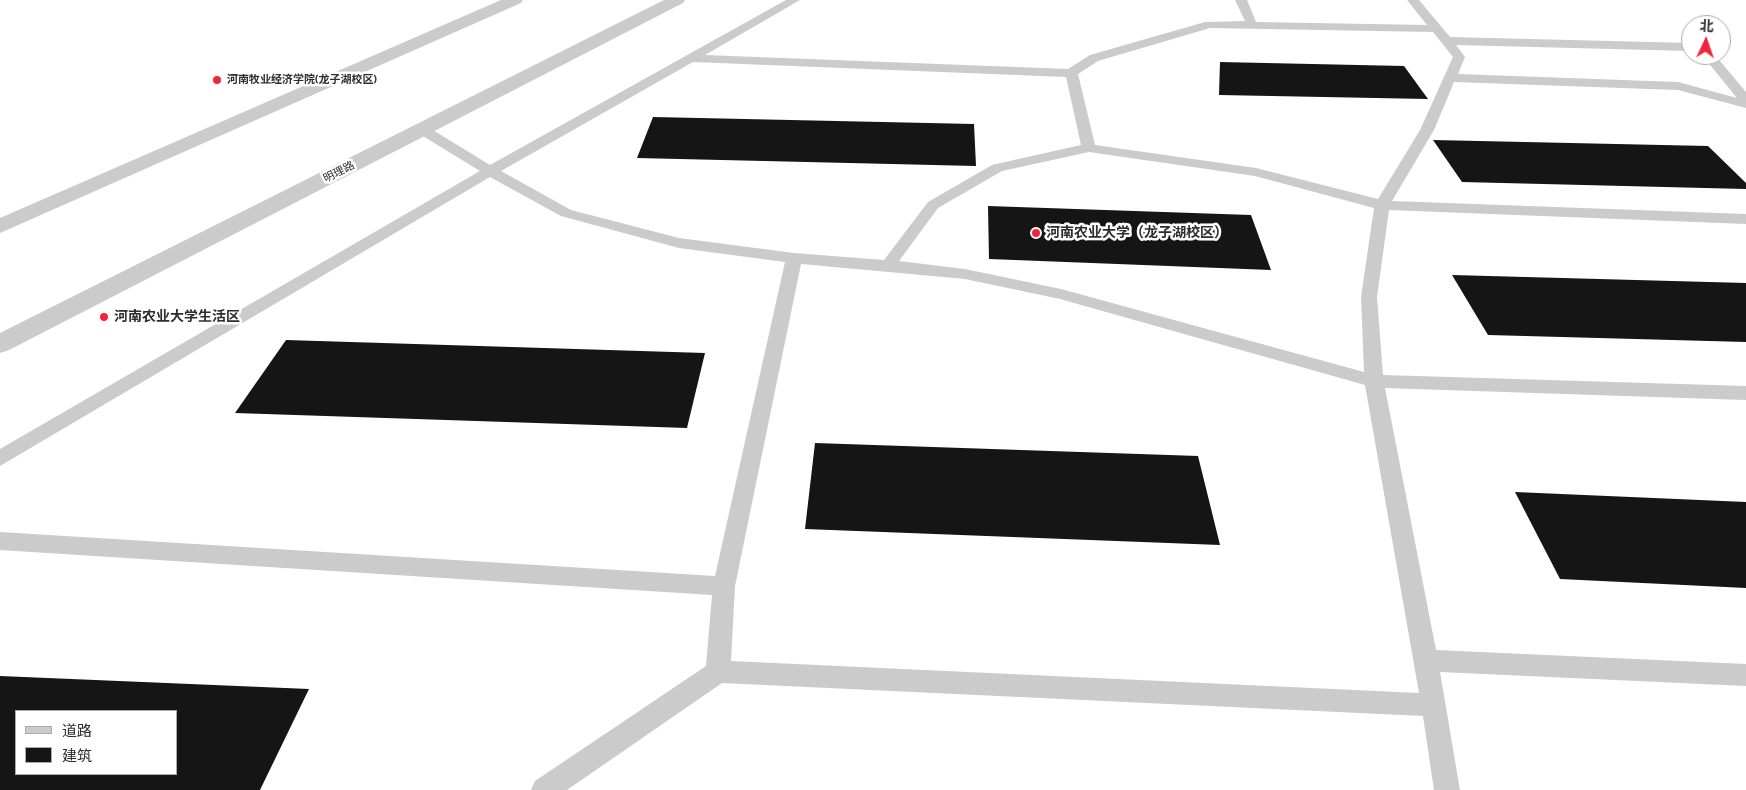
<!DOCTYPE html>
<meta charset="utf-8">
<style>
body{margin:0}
#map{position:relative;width:1746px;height:790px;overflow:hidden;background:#fff;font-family:Raleway,"Noto Sans SC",sans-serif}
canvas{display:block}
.legend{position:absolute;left:15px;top:710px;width:162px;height:65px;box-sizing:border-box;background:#fff;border:1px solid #ababab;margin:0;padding:6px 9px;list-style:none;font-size:15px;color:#2e2e2e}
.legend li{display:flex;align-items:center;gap:10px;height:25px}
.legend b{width:25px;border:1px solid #ababab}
.north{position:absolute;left:1681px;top:15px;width:50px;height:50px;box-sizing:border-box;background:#fff;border:1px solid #ababab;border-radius:50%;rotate:3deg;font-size:14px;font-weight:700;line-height:20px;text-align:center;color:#2e2e2e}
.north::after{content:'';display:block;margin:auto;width:18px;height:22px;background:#f3233a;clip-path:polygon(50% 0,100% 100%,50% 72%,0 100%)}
</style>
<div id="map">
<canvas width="1746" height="790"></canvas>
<ul class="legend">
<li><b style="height:6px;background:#cbcbcb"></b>道路</li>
<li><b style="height:14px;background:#151515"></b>建筑</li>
</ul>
<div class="north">北</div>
</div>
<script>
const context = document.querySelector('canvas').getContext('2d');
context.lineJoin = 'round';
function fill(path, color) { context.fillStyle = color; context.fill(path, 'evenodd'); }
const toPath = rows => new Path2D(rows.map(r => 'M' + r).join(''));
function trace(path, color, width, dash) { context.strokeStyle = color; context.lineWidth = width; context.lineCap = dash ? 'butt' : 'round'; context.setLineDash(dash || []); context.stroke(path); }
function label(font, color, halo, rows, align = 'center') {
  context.font = font + ' Raleway,"Noto Sans SC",sans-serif'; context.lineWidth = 5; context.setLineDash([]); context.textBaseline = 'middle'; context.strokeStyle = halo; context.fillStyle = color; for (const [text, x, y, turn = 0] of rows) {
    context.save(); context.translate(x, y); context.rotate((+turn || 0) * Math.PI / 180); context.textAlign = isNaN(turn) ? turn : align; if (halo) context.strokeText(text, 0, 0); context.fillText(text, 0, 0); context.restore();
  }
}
fill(toPath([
 [1220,62,1404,66,1428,99,1219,95],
 [653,117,974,124,976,166,637,158],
 [1433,140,1708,146,1746,183,1746,189,1462,182],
 [988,206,1251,215,1271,270,989,259],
 [1452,275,1746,283,1746,342,1488,335],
 [286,340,705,353,687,428,235,413],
 [815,443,1198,456,1220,545,805,529],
 [1515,492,1746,502,1746,588,1560,579],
 [0,676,309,689,260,790,0,790],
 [16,711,176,711,176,774,16,774]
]), '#151515');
fill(toPath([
 [786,0,800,0,705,55,1068,69,1090,55,1205,22,1245,21,1235,0,1247,0,1256,22,1427,25,1407,0,1419,0,1450,37,1691,43,1691,51,1456,45,1465,57,1458,74,1678,82,1737,98,1702,55,1715,55,1746,92,1746,108,1678,90,1454,82,1434,130,1392,201,1746,214,1746,224,1389,210,1377,297,1383,375,1746,386,1746,400,1385,388,1436,650,1746,664,1746,686,1440,672,1460,790,1434,790,1423,716,722,683,567,790,531,790,535,781,706,666,712,595,0,550,0,532,715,576,785,262,679,248,561,216,490,177,0,466,0,449,480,171,418,133,416,130,418,127,428,127,490,165,786,0],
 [1210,28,1433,32,1453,57,1420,130,1378,199,1256,168,1095,145,1078,74,1098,61,1210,28],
 [693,62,1066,77,1081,145,992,165,928,202,884,260,794,253,679,238,571,210,501,171,693,62],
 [1089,152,1255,176,1374,208,1361,297,1364,372,1061,289,965,269,899,261,938,208,1002,171,1089,152],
 [801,264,965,279,1060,299,1365,385,1419,693,731,661,735,586,801,264]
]), '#cbcbcb');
fill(toPath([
 [501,0,523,0,521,3,0,233,0,218,501,0],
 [664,0,685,0,683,3,9,350,0,353,0,333,664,0]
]), '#cbcbcb');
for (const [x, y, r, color] of [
 [217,80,5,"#f3233a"],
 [1036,233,5,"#f3233a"],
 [104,317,5,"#f3233a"]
]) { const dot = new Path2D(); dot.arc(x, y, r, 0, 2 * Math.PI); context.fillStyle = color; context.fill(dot); trace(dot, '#fff', 2); }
label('bold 11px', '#2e2e2e', '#fff', [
 ["河南牧业经济学院(龙子湖校区)",227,80]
], 'left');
label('11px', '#2e2e2e', '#fff', [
 ["明理路",339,172,-27]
]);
label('bold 14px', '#2e2e2e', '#fff', [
 ["河南农业大学（龙子湖校区）",1046,233],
 ["河南农业大学生活区",114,317]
], 'left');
</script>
